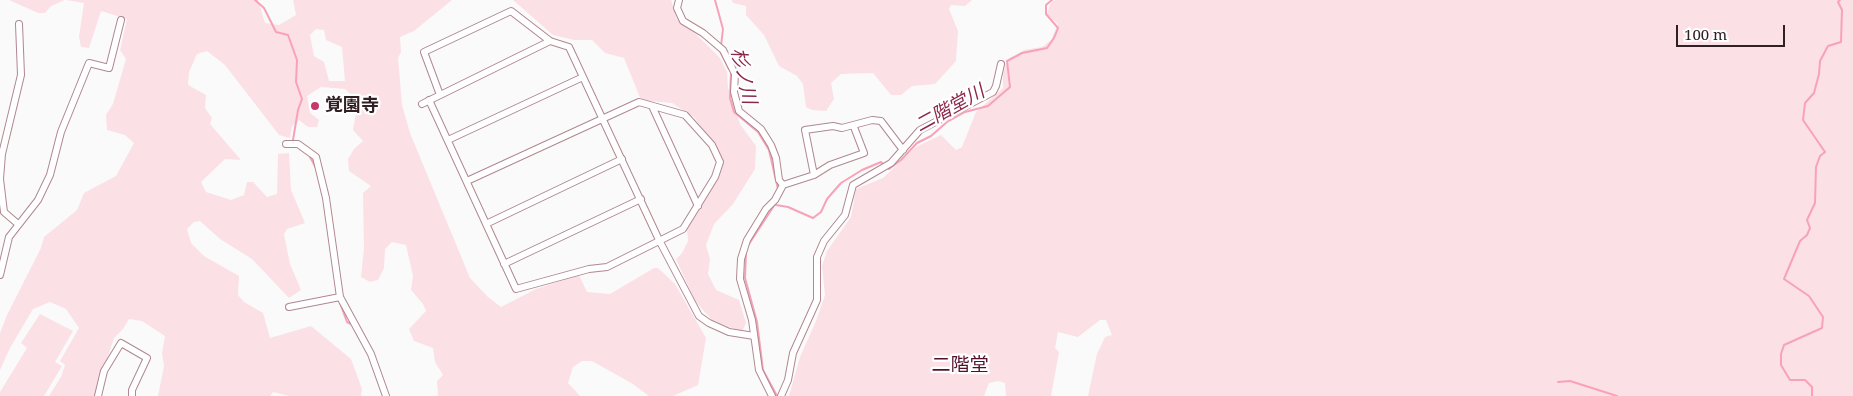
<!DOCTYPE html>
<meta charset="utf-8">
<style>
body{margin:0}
#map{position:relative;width:1853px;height:396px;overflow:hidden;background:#fafafa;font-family:"Noto Serif",serif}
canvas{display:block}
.scale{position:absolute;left:1676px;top:25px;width:109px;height:22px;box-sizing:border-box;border:2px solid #302024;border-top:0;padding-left:6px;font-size:15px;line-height:18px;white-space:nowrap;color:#302024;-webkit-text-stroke:4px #fff;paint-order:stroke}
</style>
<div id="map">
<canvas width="1853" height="396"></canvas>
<div class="scale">100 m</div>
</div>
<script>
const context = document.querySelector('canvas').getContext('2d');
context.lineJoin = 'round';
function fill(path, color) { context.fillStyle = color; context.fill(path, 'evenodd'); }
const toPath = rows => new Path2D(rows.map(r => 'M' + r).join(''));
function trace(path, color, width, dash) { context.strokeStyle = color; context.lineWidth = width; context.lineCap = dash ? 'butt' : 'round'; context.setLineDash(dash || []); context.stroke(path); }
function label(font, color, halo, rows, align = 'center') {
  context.font = font + ' "Noto Serif","Noto Sans JP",serif'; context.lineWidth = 4.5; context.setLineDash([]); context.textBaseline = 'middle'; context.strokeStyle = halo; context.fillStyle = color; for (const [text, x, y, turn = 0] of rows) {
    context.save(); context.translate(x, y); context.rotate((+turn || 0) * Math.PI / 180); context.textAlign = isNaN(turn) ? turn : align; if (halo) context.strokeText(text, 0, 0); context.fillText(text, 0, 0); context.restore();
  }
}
fill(toPath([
 [9,0,65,0,51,6,45,13,38,13],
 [66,0,258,0,265,23,279,25,296,15,293,0,452,0,414,31,400,37,401,52,398,58,402,105,410,133,470,278,488,297,501,307,536,289,579,275,587,292,610,294,654,268,658,268,675,284,706,338,698,385,673,396,649,396,633,384,592,361,582,361,573,367,568,383,580,396,438,396,437,381,443,375,435,362,433,348,414,341,409,329,426,311,423,304,411,290,413,276,406,245,392,242,385,249,384,268,378,280,370,282,361,277,364,248,363,193,371,186,349,171,348,159,354,149,363,141,353,130,358,101,345,89,321,87,307,96,310,113,319,120,317,127,308,127,299,120,292,126,290,138,279,135,225,65,207,51,197,54,189,72,188,85,206,95,205,108,212,118,210,124,241,160,225,159,201,182,206,192,231,200,244,195,247,182,253,182,267,197,277,194,278,154,289,153,291,190,305,223,287,229,284,234,290,264,301,290,289,298,252,259,220,239,200,221,194,222,187,229,191,243,204,256,239,276,238,295,244,302,263,313,270,338,311,326,351,359,362,389,361,396,289,396,273,392,270,396,158,396,164,366,162,353,165,336,142,321,129,319,123,329,114,338,95,396,49,396,61,377,65,365,60,361,79,328,66,309,50,302,33,309,10,348,0,370,0,333,7,315,41,248,44,237,77,210,84,193,116,176,134,143,125,135,107,130,106,115,113,104,126,59,120,50,127,19,101,11,89,48,81,47,79,37,84,3],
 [316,29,324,30,326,40,342,47,345,81,329,81,324,62,314,56,310,35],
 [513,0,671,0,677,19,697,35,720,58,727,72,728,88,740,124,756,146,755,169,733,204,714,224,706,245,710,259,708,274,716,290,739,300,746,323,742,332,712,320,695,301,676,259,682,253,688,241,687,229,700,209,720,170,710,139,694,117,672,103,641,100,624,58,605,53,592,40,574,40,553,35],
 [732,0,972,0,965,6,951,5,949,9,958,31,956,61,935,84,912,86,901,95,891,95,873,73,841,74,831,83,834,99,826,111,812,110,806,107,803,84,797,76,779,66,764,35,746,15,746,6,733,3],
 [1055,0,1853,0,1853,396,1088,396,1097,354,1105,337,1112,335,1106,320,1100,320,1078,337,1058,332,1055,348,1059,352,1051,396,1006,396,1005,383,998,381,989,383,984,396,789,396,800,357,816,321,825,295,822,266,827,251,851,217,856,189,883,178,916,147,941,135,956,150,962,147,976,112,1003,88,1003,74,1006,63,1024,50,1042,47,1051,40,1058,24,1047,14,1050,4],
 [40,314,73,331,55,362,62,366,44,396,0,396,0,392,27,348,21,343]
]), '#fbe0e6');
trace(toPath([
 [255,0,264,8,276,32,288,35,297,60,296,82,302,99,298,110,293,140],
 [715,0,723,29,721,46],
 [720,51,729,69],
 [731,73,730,98,734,112,758,132,769,150,778,189],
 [310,157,316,168],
 [887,167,889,169,901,160,917,143,931,136,947,122,965,112,988,106,1010,87,1007,61,1022,53,1047,48,1054,38,1058,28,1046,14,1046,5,1052,0],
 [776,205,788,207,813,218,821,212,827,199,841,183,862,170,881,162,883,164],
 [749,244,779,198],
 [746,253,745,278,757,322,763,370,777,396],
 [340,303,347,322,351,324],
 [1558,382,1570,381,1617,396],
 [1812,396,1812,387,1805,380,1790,380,1781,365,1781,354,1784,345,1822,328,1823,317,1809,296,1784,279,1800,241,1807,235,1810,228,1807,220,1815,203,1816,167,1820,156,1825,152,1803,120,1805,103,1814,93,1819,74,1820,61,1828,46,1841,42,1842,10,1838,2,1840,0]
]), '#f8a2b8', 2);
const street = toPath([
 [679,0,677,8,683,21,703,33,723,50,735,74,734,92,739,111,761,129,771,145,776,158,779,180,783,185],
 [440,95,424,52,511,11,550,41,569,47,659,240,699,316,709,323,729,332,754,336],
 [429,100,516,289,589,269,607,267,683,229,715,177,720,162,712,145,685,115,639,102,467,181],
 [422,104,550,41],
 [652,106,698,206],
 [448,140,583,77],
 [286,144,298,144,316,157,326,198,340,297,371,354,386,396],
 [814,175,830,165,864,153,854,127],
 [18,224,4,212,0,179,2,154,21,75,19,24],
 [486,224,622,159],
 [504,264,641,199],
 [0,275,9,237,38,200,50,175,61,132,89,63,109,68,121,20],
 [289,307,340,297],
 [98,396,104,371,121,343,147,358,132,390,132,396],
 [772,396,759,370,752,320,740,279,741,259,747,240,766,209,775,200,783,185,814,175,805,130,833,126,842,128,872,120,881,121,903,150],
 [781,396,788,380,793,353,817,300,817,257,824,241,845,215,853,185,891,163,920,130,993,92,996,86,1001,64]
]);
trace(street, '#af8891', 8);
trace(street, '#fff', 6);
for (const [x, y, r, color] of [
 [315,106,5,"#c5396c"]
]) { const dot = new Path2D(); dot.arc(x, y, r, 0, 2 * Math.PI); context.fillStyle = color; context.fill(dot); trace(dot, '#fff', 2); }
label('bold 18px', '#302024', '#fff', [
 ["覚園寺",325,106]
], 'left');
label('italic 19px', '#8b294b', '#fff', [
 ["杉ノ川",743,76,77],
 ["二階堂川",950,109,-29]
]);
label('19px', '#530f29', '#fff', [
 ["二階堂",960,366]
]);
</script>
